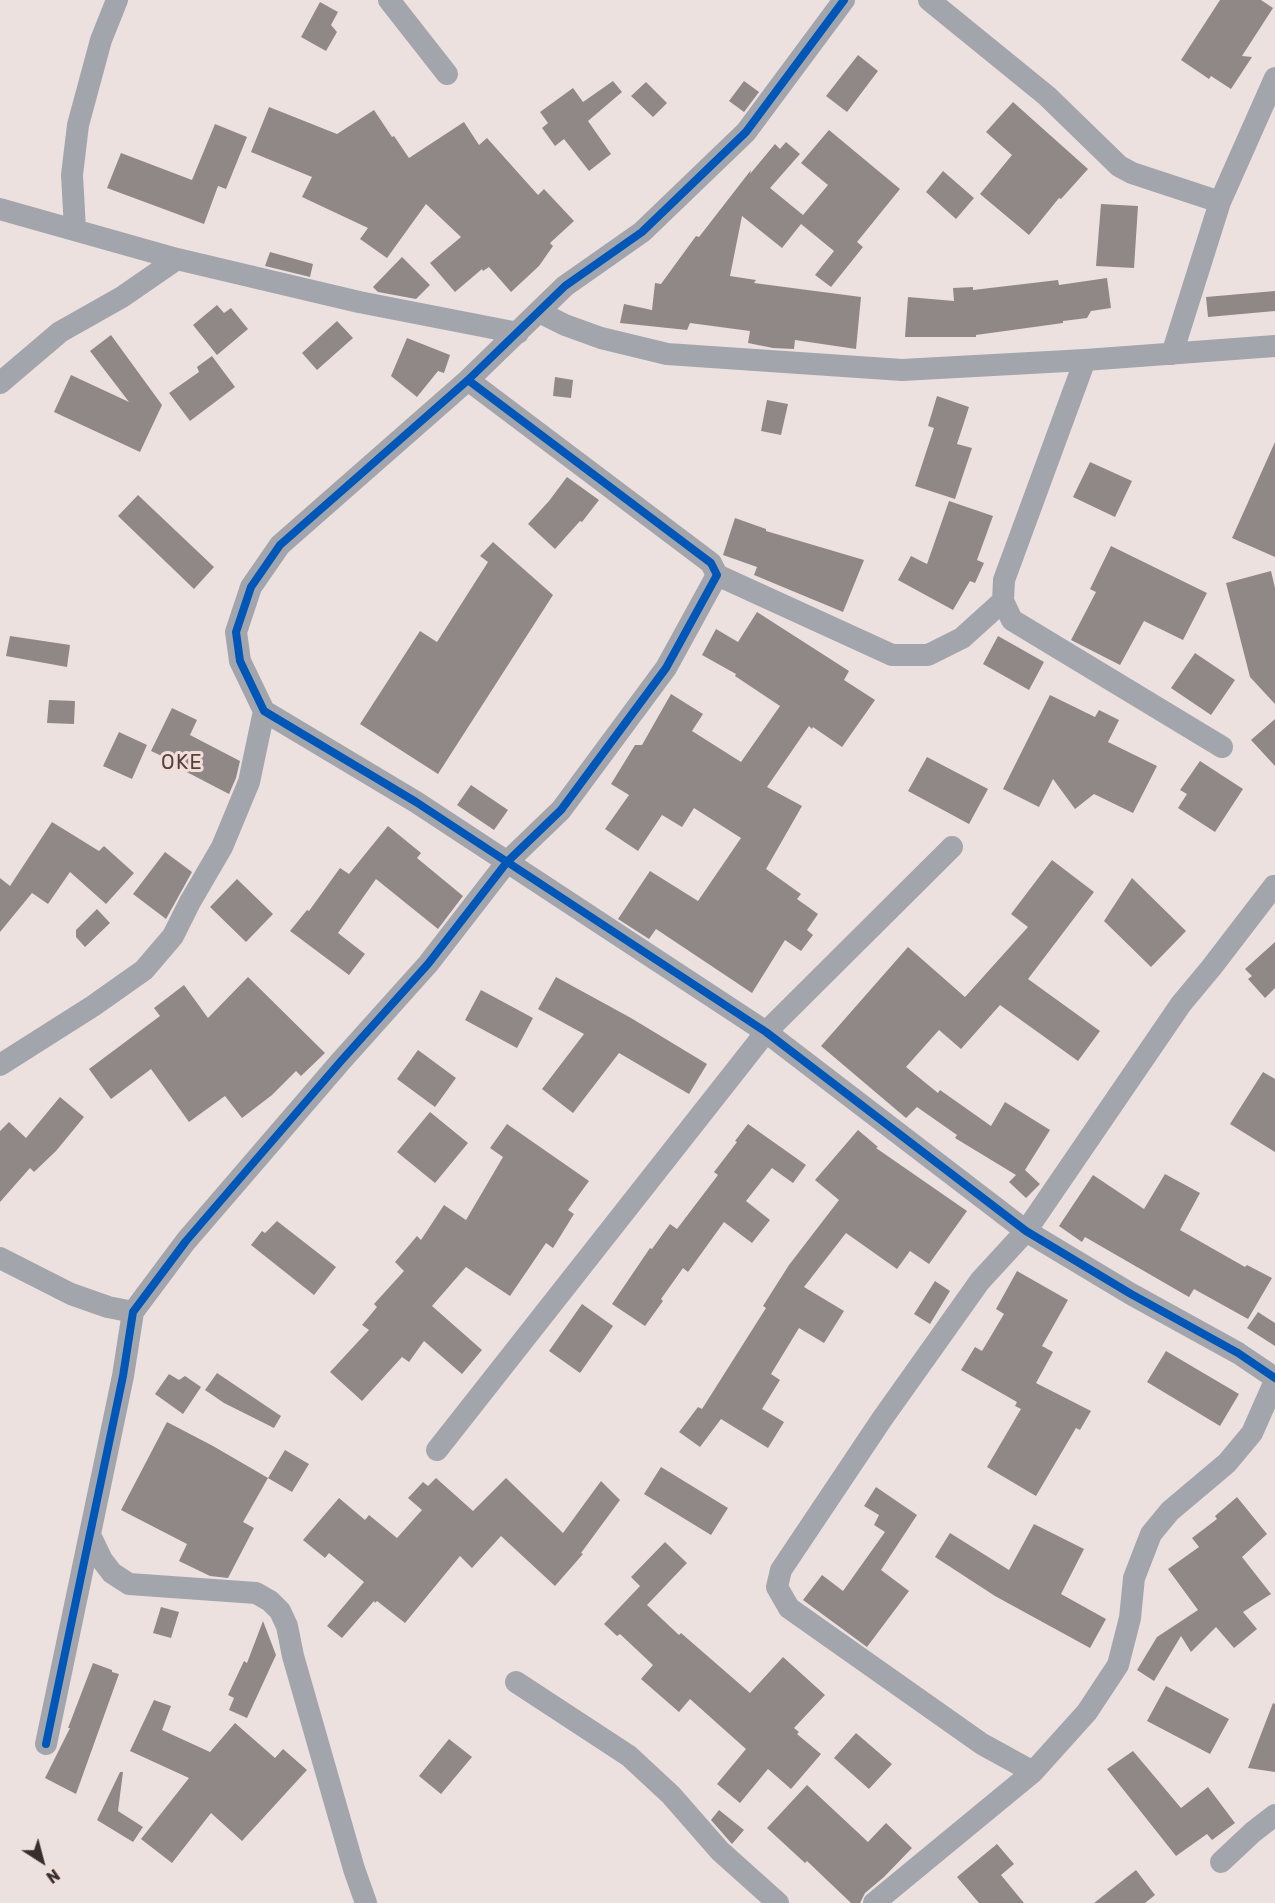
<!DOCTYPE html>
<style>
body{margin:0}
#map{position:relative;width:1275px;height:1903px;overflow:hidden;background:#ede1df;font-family:Rubik,sans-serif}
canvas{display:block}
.north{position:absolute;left:12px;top:1831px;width:60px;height:60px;-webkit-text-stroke:4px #f3ddd9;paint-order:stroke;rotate:144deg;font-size:16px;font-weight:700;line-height:24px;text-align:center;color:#372f2d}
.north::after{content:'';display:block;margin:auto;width:21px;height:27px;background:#372f2d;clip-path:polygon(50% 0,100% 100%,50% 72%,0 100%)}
</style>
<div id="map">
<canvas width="1275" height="1903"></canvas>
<div class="north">N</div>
</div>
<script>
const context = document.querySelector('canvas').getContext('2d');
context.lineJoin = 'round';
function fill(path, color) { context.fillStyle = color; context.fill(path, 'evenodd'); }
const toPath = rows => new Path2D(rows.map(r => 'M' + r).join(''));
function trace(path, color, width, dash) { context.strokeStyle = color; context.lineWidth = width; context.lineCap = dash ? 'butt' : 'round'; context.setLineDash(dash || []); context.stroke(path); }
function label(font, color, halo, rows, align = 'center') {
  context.font = font + ' Rubik,sans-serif'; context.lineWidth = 6; context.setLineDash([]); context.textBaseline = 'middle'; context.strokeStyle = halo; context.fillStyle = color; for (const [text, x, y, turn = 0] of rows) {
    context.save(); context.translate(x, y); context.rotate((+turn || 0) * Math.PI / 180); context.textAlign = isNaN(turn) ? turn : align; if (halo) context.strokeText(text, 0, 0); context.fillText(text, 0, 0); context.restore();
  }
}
fill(toPath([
 [1220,0,1261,0,1273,8,1242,56,1252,57,1231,89,1211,76,1209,79,1181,60],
 [320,2,338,12,331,25,337,32,326,51,301,37],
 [858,55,878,71,847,112,826,96],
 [613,81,622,92,588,121,611,154,589,171,564,139,555,146,542,128,548,123,540,112,573,88,583,102],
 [744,81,759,92,744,112,729,101],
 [646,82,667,103,653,117,631,96],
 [1013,102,1088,169,1061,199,1059,198,1029,235,980,194,1012,155,986,132],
 [269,107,337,134,374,110,392,137,394,136,409,158,464,122,479,145,487,138,538,195,544,189,574,221,550,243,553,246,539,266,511,292,489,267,483,271,482,269,455,292,430,263,461,237,426,204,387,258,360,239,368,228,302,197,312,177,251,152],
 [215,124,247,137,226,189,218,186,204,224,107,188,121,153,192,180],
 [829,130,900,189,857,242,863,247,831,287,815,275,834,251,801,224,782,248,742,216,730,276,756,280,754,283,861,297,856,349,795,340,794,349,773,348,748,343,750,331,690,323,687,330,620,323,624,304,652,310,655,283,661,284,696,236,699,237,751,170,750,174,775,144,780,149,786,142,800,154,770,188,803,215,828,185,801,163],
 [943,171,974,198,956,219,926,192],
 [1101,204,1138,206,1134,268,1096,266],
 [270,252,313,264,310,277,265,266],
 [402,257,430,285,416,299,378,292,373,287],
 [1107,278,1111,308,1091,311,1087,318,1063,321,1063,323,976,335,976,337,905,337,908,297,954,301,953,288,973,287,973,290,1058,280,1059,285],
 [1275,291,1275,311,1208,317,1206,297],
 [217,305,224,313,231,308,248,329,217,355,193,325],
 [337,321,353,338,317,370,302,353],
 [111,335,162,405,140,452,54,412,71,375,129,402,90,351],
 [407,338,450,355,444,373,438,371,417,397,391,376],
 [212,356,235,387,190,421,169,393,199,372,197,367],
 [555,377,573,380,571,398,553,396],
 [937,396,969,407,957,444,972,448,955,499,915,486,934,428,928,426],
 [767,400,788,404,781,435,761,431],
 [1275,442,1275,557,1232,538],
 [1090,462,1132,481,1115,517,1073,497],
 [567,477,599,500,582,522,580,521,555,549,528,524,549,501],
 [138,495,214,567,194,589,118,516],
 [949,501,993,516,977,560,984,563,975,583,970,581,953,610,898,580,911,556,927,564],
 [735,518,766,529,766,531,864,560,843,612,754,575,757,567,723,555],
 [493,542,553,595,438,774,360,724,420,631,437,642,488,562,480,556],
 [1111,546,1207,593,1183,640,1144,621,1120,665,1071,640,1096,592,1090,589],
 [1271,571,1275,588,1275,704,1250,677,1226,583],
 [757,612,849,671,844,680,875,700,842,747,813,727,812,729,809,726,767,787,802,806,766,869,801,894,797,899,818,914,807,930,813,935,801,951,785,940,752,993,656,929,649,939,618,919,650,871,698,901,741,838,694,808,682,827,662,815,638,851,605,829,629,795,611,784,635,745,642,745,671,694,703,714,692,731,741,762,780,706,735,676,736,674,702,655,716,629,738,642],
 [10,636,70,645,67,667,6,656],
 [998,636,1044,662,1029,690,983,664],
 [1195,653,1235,680,1211,715,1171,688],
 [1050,695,1095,717,1099,710,1119,720,1108,742,1157,766,1133,813,1094,794,1075,809,1053,779,1039,807,1003,789],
 [49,700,75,701,74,724,47,723],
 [172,708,197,720,190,735,240,761,236,778,229,794,179,768,181,765,151,751],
 [1275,719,1275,766,1251,740],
 [119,732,147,745,132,779,103,766],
 [927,757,988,789,969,824,908,791],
 [1200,761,1243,789,1215,832,1178,808,1187,794,1180,790],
 [471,785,508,810,494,830,457,805],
 [52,822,99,851,104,846,134,873,106,904,70,872,48,904,32,893,0,932,0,878,10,886],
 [388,826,421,853,417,858,463,896,438,929,376,879,338,933,365,954,349,975,290,931,307,910,309,911,340,868,349,874],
 [165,852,192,872,166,919,133,894],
 [1052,860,1094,892,1028,979,1100,1031,1078,1061,1000,1005,961,1049,939,1030,906,1067,938,1093,940,1090,991,1126,1005,1102,1050,1130,1025,1170,1040,1184,1026,1198,1009,1182,1016,1175,955,1138,957,1135,917,1107,906,1118,821,1046,908,947,965,997,1028,927,1011,914],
 [1132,878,1186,931,1151,967,1104,921],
 [237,879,273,914,246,942,210,907],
 [97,909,110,923,85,947,76,937,76,930],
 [1275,942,1275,988,1265,998,1248,979,1252,976,1245,969],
 [248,977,325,1053,301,1076,296,1071,272,1095,242,1118,225,1096,189,1122,151,1069,111,1099,89,1069,160,1016,154,1008,184,985,208,1018],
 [556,977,631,1018,707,1064,689,1094,619,1053,573,1113,542,1089,584,1034,538,1009],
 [481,990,533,1018,517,1048,465,1020],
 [418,1050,456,1078,435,1107,397,1079],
 [1263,1072,1275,1079,1275,1152,1230,1124],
 [60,1097,84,1117,56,1151,34,1172,30,1168,0,1202,0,1131,9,1122,26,1138],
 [430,1112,468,1143,435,1183,397,1152],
 [507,1124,589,1181,568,1210,574,1214,553,1248,546,1243,510,1296,466,1267,432,1306,482,1350,462,1374,424,1341,409,1362,402,1357,362,1401,330,1372,369,1330,362,1325,377,1307,374,1304,404,1271,395,1262,417,1236,421,1240,444,1205,466,1220,503,1157,490,1148],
 [748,1124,806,1165,793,1183,772,1168,746,1201,770,1220,752,1243,724,1222,688,1272,683,1268,661,1299,663,1301,645,1326,612,1304,650,1248,652,1249,670,1224,677,1229,718,1175,714,1172,737,1142,735,1141],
 [858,1130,878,1147,876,1148,967,1211,929,1264,910,1251,897,1269,846,1233,804,1287,844,1311,824,1343,799,1328,771,1374,780,1380,762,1409,784,1422,768,1448,721,1419,700,1447,679,1432,698,1407,702,1409,766,1308,763,1306,789,1265,839,1200,815,1180],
 [1165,1174,1200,1193,1180,1230,1245,1267,1247,1265,1272,1278,1248,1319,1194,1289,1189,1297,1085,1237,1082,1242,1059,1226,1093,1175,1144,1209],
 [277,1221,336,1267,314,1295,251,1245,262,1231,265,1233],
 [1017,1271,1068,1300,1042,1346,1053,1352,1036,1383,1091,1411,1080,1430,1076,1428,1036,1496,987,1467,1021,1409,1015,1406,1017,1402,961,1370,975,1347,982,1351,1004,1314,996,1309],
 [935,1281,950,1291,930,1324,914,1314],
 [582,1304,613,1326,580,1373,549,1351],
 [1258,1312,1275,1323,1275,1346,1247,1328],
 [1166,1351,1239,1394,1220,1426,1147,1382],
 [217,1373,281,1416,274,1428,224,1403,205,1390],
 [169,1374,179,1380,185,1376,201,1387,183,1414,155,1394],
 [167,1422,213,1446,268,1478,243,1522,254,1528,228,1578,210,1576,179,1561,187,1544,121,1510],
 [285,1450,309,1464,292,1492,268,1478],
 [661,1467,728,1508,711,1535,644,1494],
 [436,1478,473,1511,506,1478,563,1533,601,1481,620,1500,581,1553,583,1554,555,1586,501,1536,472,1568,460,1556,405,1623,377,1601,375,1603,374,1601,342,1638,327,1626,364,1582,329,1553,325,1558,303,1540,339,1498,365,1520,369,1515,397,1538,422,1510,408,1498,423,1482,428,1486],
 [876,1487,917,1515,881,1570,909,1591,867,1647,803,1600,822,1575,843,1591,885,1532,874,1525,879,1515,864,1506],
 [1237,1497,1267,1534,1242,1557,1271,1594,1243,1612,1257,1629,1234,1648,1216,1627,1191,1652,1181,1636,1154,1681,1137,1670,1157,1637,1198,1610,1168,1569,1199,1547,1192,1538,1217,1519,1215,1516],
 [1034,1524,1084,1549,1061,1594,1106,1619,1090,1648,995,1596,935,1557,950,1533,1009,1570],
 [665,1542,687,1563,647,1605,679,1635,681,1633,750,1693,783,1657,825,1695,794,1728,799,1732,797,1734,821,1754,791,1789,768,1769,740,1803,717,1784,746,1749,690,1699,679,1712,641,1679,653,1665,620,1634,617,1636,604,1624,640,1586,631,1577],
 [161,1607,179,1612,171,1638,153,1633],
 [263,1621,276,1655,247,1718,229,1710,234,1698,228,1695,244,1661,247,1663],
 [93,1663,112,1670,112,1672,119,1674,76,1794,45,1778,70,1728,68,1728],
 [1166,1686,1229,1719,1210,1754,1147,1721],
 [154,1700,171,1706,162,1730,210,1752,235,1723,275,1758,283,1749,307,1770,242,1841,211,1813,172,1863,141,1839,189,1778,130,1751],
 [1273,1703,1275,1704,1275,1772,1248,1768],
 [856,1733,892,1764,869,1789,834,1758],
 [449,1739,472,1757,441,1794,419,1776],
 [1133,1751,1181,1808,1208,1787,1235,1823,1212,1840,1207,1834,1176,1856,1107,1769],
 [120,1772,123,1772,118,1811,143,1827,133,1842,97,1820],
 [807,1785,868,1842,886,1823,912,1848,884,1877,865,1893,860,1903,851,1903,807,1861,805,1863,767,1828],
 [719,1810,744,1830,732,1844,711,1820],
 [997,1844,1014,1864,1001,1875,1024,1903,979,1903,957,1877],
 [1136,1870,1155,1895,1145,1903,1094,1903]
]), '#908886');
trace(toPath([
 [389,0,447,74],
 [844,0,746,132,642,232,565,286,468,380,280,545,251,587,236,632,240,661,264,711,416,802,766,1032,1026,1231,1131,1294,1238,1353,1275,1378],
 [929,0,1047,96,1119,166,1132,173,1220,202],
 [0,209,177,259,359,302,518,333],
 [75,229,72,175,78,125,101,40,117,0],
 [539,312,565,325,601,338,667,354,902,370,1085,360,1275,346],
 [1172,354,1220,202,1275,78],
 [1085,360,1004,580,1003,601,1012,620,1222,747],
 [0,383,60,332,122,297,177,259],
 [717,575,892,655,928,655,962,638,1003,601],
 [0,1065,93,1006,144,970,173,936,190,902,222,847,249,782,264,711],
 [0,1258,71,1294,108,1307,133,1312],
 [437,1450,766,1032,952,847],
 [90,1535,102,1560,112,1573,129,1584,256,1593,270,1601,280,1611,287,1626,293,1656,354,1869,366,1903],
 [516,1682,629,1756,671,1795,720,1851,778,1903],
 [46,1744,123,1376,133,1312,186,1241,341,1061,428,964,507,862,561,810,666,668,717,575,711,563,468,380],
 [1033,1772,982,1744,789,1608,777,1587,781,1570,882,1419,980,1281,1026,1231,1181,1004,1211,968,1274,886],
 [1221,1862,1253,1832,1275,1815],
 [874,1903,1033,1772,1087,1712,1118,1665,1130,1618,1134,1578,1151,1534,1170,1511,1227,1463,1252,1433,1275,1381]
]), '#a3a5ac', 22);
trace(toPath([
 [844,0,746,132,642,232,565,286,468,380,280,545,251,587,236,632,240,661,264,711,416,802,766,1032,1026,1231,1131,1294,1238,1353,1275,1378],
 [46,1744,123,1376,133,1312,186,1241,341,1061,428,964,507,862,561,810,666,668,717,575,711,563,468,380]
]), '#0057b8', 8);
context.letterSpacing = '1.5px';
label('20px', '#53423f', '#f3ddd9', [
 ["OKE",182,763]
]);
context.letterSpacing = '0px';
</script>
